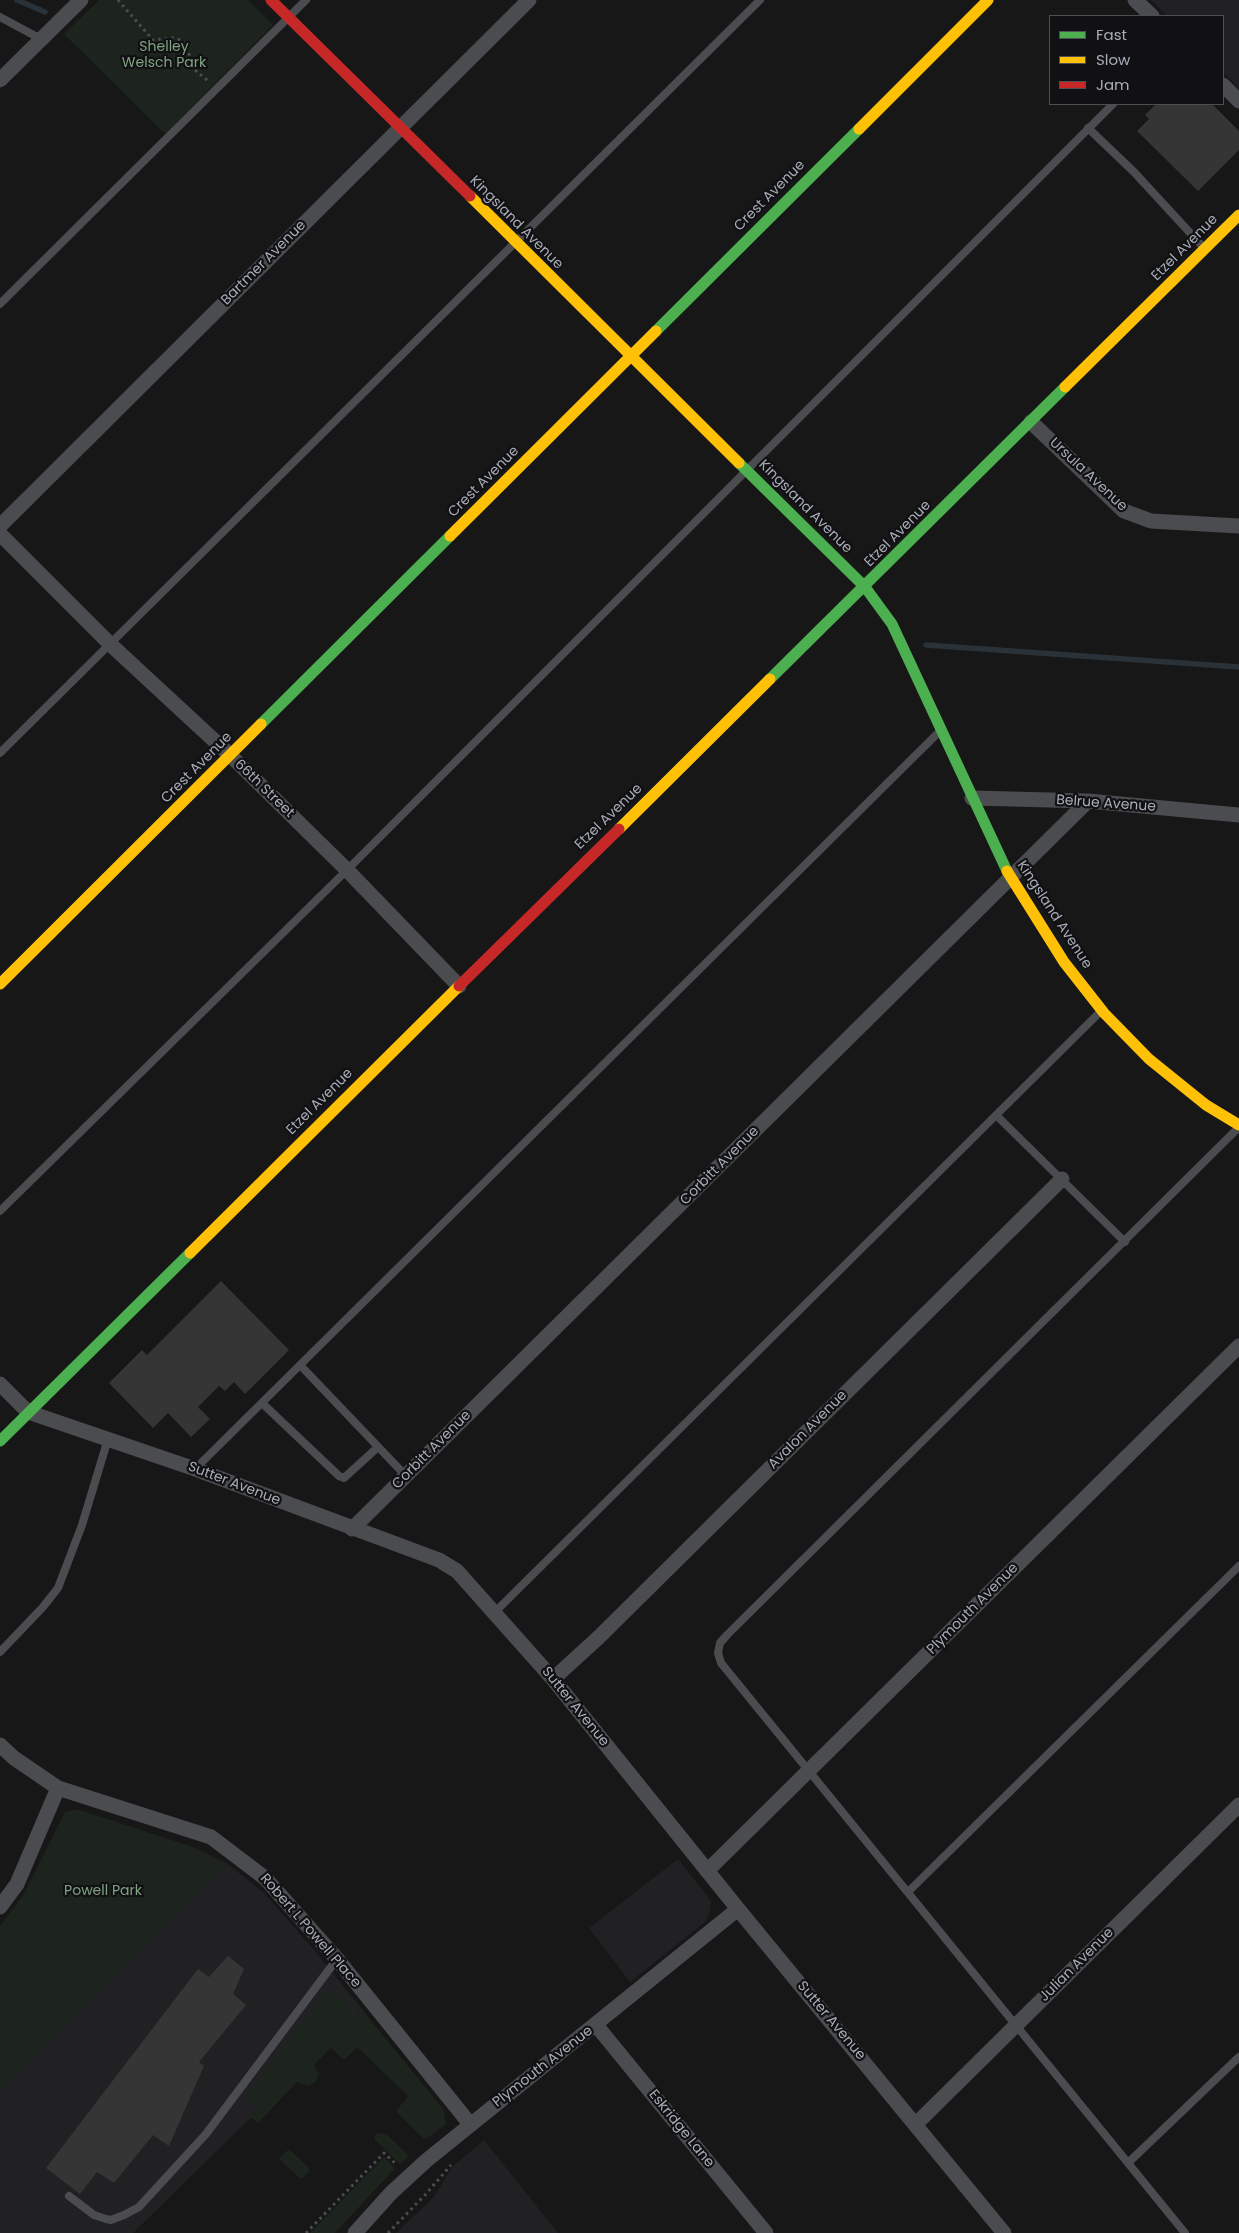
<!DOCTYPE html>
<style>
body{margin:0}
#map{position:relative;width:1239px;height:2233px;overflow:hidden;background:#171717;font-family:Poppins,sans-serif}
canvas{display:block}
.legend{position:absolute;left:1049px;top:15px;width:175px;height:90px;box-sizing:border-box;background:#111113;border:1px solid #4d4f55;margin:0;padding:6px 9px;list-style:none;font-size:15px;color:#a8adb8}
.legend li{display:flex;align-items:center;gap:10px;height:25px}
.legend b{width:25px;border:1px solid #4d4f55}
</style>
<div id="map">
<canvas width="1239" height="2233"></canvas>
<ul class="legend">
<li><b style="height:6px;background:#4caf50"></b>Fast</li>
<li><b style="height:6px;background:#ffc107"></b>Slow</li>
<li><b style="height:6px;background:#c62828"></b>Jam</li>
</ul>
</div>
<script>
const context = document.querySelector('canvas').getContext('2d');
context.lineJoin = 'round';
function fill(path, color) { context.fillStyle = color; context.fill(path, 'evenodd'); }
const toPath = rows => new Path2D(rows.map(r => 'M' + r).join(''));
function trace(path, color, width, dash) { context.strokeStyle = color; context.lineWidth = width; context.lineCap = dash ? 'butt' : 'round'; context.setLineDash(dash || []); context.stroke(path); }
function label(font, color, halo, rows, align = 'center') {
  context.font = font + ' Poppins,sans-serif'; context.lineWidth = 4.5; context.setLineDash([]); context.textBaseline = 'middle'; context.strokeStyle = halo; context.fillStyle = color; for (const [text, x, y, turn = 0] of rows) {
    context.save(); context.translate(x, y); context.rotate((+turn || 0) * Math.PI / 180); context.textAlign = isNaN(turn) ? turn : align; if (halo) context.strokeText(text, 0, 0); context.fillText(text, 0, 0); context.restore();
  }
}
fill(toPath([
 [1151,0,1239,0,1239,89,1223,72,1223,16,1167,16],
 [678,1859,711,1901,710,1912,705,1922,630,1982,589,1928],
 [228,1864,264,1893,315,1951,362,2009,133,2233,0,2233,0,2092],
 [484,2140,558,2233,396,2233,434,2197,452,2167]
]), '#212123');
fill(toPath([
 [99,0,248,0,273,25,165,134,64,34],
 [77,1809,193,1847,228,1864,0,2092,0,1926,24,1894,65,1812],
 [336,1989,356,2015,360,2012,345,1991,349,1994,444,2110,446,2124,430,2136,424,2139,397,2113,397,2110,408,2096,357,2047,344,2060,331,2048,314,2065,319,2075,315,2082,308,2086,297,2082,258,2123,250,2117,257,2108,245,2099,245,2096,325,1993],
 [377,2133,386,2134,408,2155,407,2158,400,2164,375,2140,375,2136],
 [289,2149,309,2168,309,2172,301,2179,279,2159],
 [384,2157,395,2168,335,2233,310,2233]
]), '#1d241e');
trace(toPath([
 [17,0,45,12],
 [926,645,1239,667]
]), '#2a3239', 5.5);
fill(toPath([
 [1156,104,1212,104,1239,131,1239,150,1198,191,1137,131,1149,119,1145,115],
 [221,1281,289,1350,245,1394,234,1382,225,1391,219,1386,198,1407,210,1419,191,1437,168,1413,153,1428,109,1383,142,1350,147,1355],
 [228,1956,244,1969,233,1994,246,2005,199,2062,204,2066,169,2146,153,2135,114,2183,97,2172,80,2194,46,2168,198,1969,209,1977]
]), '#353536');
trace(toPath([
 [118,0,153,40,172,38,182,40,189,52,190,66,207,80],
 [306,2233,384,2153,397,2165],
 [388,2233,425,2195,451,2165]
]), '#4d4e52', 3, [2.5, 4]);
trace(toPath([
 [0,17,41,39],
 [1088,128,1134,172,1204,248],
 [0,304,306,0],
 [0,753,760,0],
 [996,1115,1125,1242],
 [0,1211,347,870,1113,104],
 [300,1365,406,1476],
 [262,1403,339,1476,344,1478,378,1447],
 [195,1469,941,730],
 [495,1612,1100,1012],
 [0,1652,43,1607,58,1588,82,1525,108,1439],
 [909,1891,1239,1566],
 [1129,2162,1239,2057],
 [69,2196,94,2215,106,2219,111,2220,124,2215,139,2207,206,2134,337,1959],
 [1185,2233,721,1663,718,1653,720,1643,727,1635,1239,1127]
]), '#4b4c50', 8);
trace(toPath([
 [1135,0,1152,16],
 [0,80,81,0],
 [1223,85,1239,101],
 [1031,422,1124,511,1151,521,1239,526],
 [0,526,529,0],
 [0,534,110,644,231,756,347,870,459,986],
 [972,798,1088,801,1239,815],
 [0,1384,28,1412,195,1469,439,1560,457,1571,553,1679,738,1909,1004,2233],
 [352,1529,1088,801],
 [553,1679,599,1637,1062,1179],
 [0,1745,14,1758,58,1788,211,1837,265,1878,337,1959,470,2124],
 [707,1871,1239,1346],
 [0,1907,17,1884,58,1788],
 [596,2025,766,2233],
 [916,2124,1239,1805],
 [355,2233,391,2193,427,2160,738,1909]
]), '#4b4c50', 15);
trace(toPath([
 [656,331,859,129],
 [739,463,865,587,892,624,1007,871],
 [770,679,1065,387],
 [261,724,450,536],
 [0,1441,190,1253]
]), '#4caf50', 11);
trace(toPath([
 [859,129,988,0],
 [470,196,739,463],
 [1065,387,1239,215],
 [450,536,656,331],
 [619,829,770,679],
 [1007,871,1064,962,1104,1013,1149,1059,1206,1105,1239,1125],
 [0,984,261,724],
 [190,1253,459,986]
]), '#ffc107', 11);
trace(toPath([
 [271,0,470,196],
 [459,986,619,829]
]), '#c62828', 11);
label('14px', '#7fa381', '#111113', [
 ["Shelley",164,47],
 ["Welsch Park",164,63],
 ["Powell Park",103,1891]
]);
label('14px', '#a8adb8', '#111113', [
 ["Crest Avenue",770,196,-45],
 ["Kingsland Avenue",516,223,45],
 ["Etzel Avenue",1185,248,-45],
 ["Bartmer Avenue",264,263,-45],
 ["Ursula Avenue",1088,475,43],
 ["Crest Avenue",484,482,-45],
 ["Kingsland Avenue",805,507,45],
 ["Etzel Avenue",898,534,-45],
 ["Crest Avenue",197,768,-45],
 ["66th Street",264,789,44],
 ["Belrue Avenue",1106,804,4],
 ["Etzel Avenue",609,817,-44],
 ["Kingsland Avenue",1054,915,57],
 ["Etzel Avenue",320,1102,-45],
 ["Corbitt Avenue",720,1166,-45],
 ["Avalon Avenue",808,1430,-45],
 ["Corbitt Avenue",432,1450,-45],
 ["Sutter Avenue",234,1484,21],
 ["Plymouth Avenue",973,1609,-45],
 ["Sutter Avenue",575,1707,51],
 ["Robert L Powell Place",310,1931,49],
 ["Julian Avenue",1077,1965,-45],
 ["Sutter Avenue",831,2021,50],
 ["Plymouth Avenue",543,2067,-38],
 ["Eskridge Lane",681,2129,51]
]);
</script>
